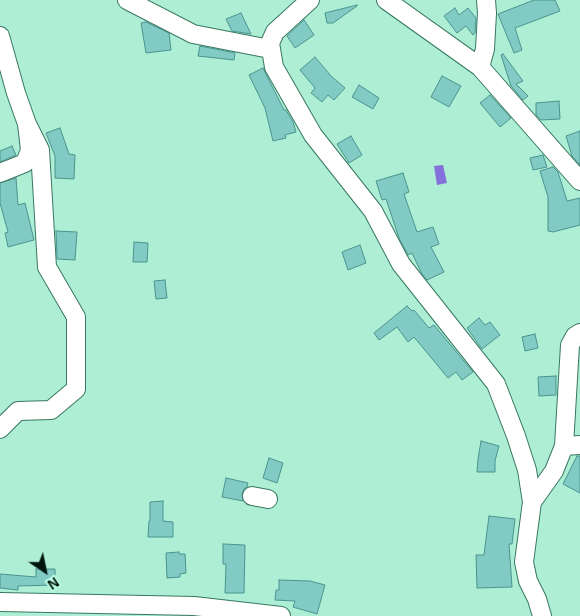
<!DOCTYPE html>
<style>
body{margin:0}
#map{position:relative;width:580px;height:616px;overflow:hidden;background:#adeed5;font-family:Helvetica,sans-serif}
canvas{display:block}
.north{position:absolute;left:20px;top:546px;width:50px;height:50px;-webkit-text-stroke:4px #b9fbe2;paint-order:stroke;rotate:146deg;font-size:14px;font-weight:700;line-height:20px;text-align:center;color:#00150d}
.north::after{content:'';display:block;margin:auto;width:18px;height:22px;background:#00150d;clip-path:polygon(50% 0,100% 100%,50% 72%,0 100%)}
</style>
<div id="map">
<canvas width="580" height="616"></canvas>
<div class="north">N</div>
</div>
<script>
const context = document.querySelector('canvas').getContext('2d');
context.lineJoin = 'round';
function fill(path, color) { context.fillStyle = color; context.fill(path, 'evenodd'); }
const toPath = rows => new Path2D(rows.map(r => 'M' + r).join(''));
function trace(path, color, width, dash) { context.strokeStyle = color; context.lineWidth = width; context.lineCap = dash ? 'butt' : 'round'; context.setLineDash(dash || []); context.stroke(path); }
fill(toPath([
 [443,165,447,183,437,185,434,166]
]), '#8471db');
const building = toPath([
 [534,0,555,0,560,11,515,28,522,50,514,53,498,14,534,0],
 [357,5,357,6,333,23,327,23,325,13,357,5],
 [455,8,459,15,468,8,476,18,475,33,473,35,466,26,457,33,444,16,455,8],
 [241,13,251,34,232,31,226,19,241,13],
 [304,20,314,35,295,48,287,36,304,20],
 [146,22,169,33,171,50,146,53,141,23,146,22],
 [200,46,235,53,234,60,198,56,200,46],
 [503,54,523,81,516,84,528,96,523,100,511,86,501,55,503,54],
 [315,57,331,76,345,88,334,100,328,95,322,102,311,93,315,88,300,70,315,57],
 [263,68,284,110,286,110,293,122,296,132,285,135,286,138,273,141,265,108,249,75,263,68],
 [442,76,461,86,449,107,431,97,442,76],
 [359,85,379,98,373,109,352,97,359,85],
 [490,95,511,118,500,127,480,103,490,95],
 [559,101,560,119,541,120,536,115,536,103,559,101],
 [60,128,69,154,75,155,74,179,55,178,55,156,46,133,60,128],
 [580,131,580,165,572,156,566,136,580,131],
 [351,136,362,155,349,163,337,144,351,136],
 [12,146,16,155,0,162,0,151,12,146],
 [543,155,547,167,533,170,530,158,543,155],
 [553,167,558,172,567,201,580,198,580,225,553,232,548,231,548,197,540,171,553,167],
 [403,173,409,192,404,194,417,232,433,227,439,244,431,247,444,272,427,280,422,274,412,253,408,255,399,238,386,199,382,200,376,181,403,173],
 [16,178,18,205,25,203,34,240,8,247,5,233,8,232,0,203,0,183,16,178],
 [56,231,77,232,75,260,57,259,56,231],
 [134,242,148,243,147,262,133,262,134,242],
 [360,245,366,263,348,270,342,252,360,245],
 [165,280,167,298,156,299,154,281,165,280],
 [407,306,412,311,414,310,429,328,434,325,473,372,462,380,456,372,448,378,414,337,408,342,397,327,379,340,374,333,407,306],
 [479,318,485,325,490,322,500,335,482,349,467,328,479,318],
 [535,334,538,348,525,351,522,337,535,334],
 [556,376,556,395,539,396,538,377,556,376],
 [481,441,499,446,495,461,495,472,477,472,478,459,481,441],
 [577,456,580,456,580,493,563,484,577,456],
 [269,458,283,463,277,483,263,478,269,458],
 [226,478,248,483,247,487,244,489,242,494,243,501,222,497,226,478],
 [163,501,163,521,173,522,173,537,148,537,149,521,150,521,150,502,163,501],
 [489,516,515,519,512,544,509,544,512,587,477,588,476,555,484,555,489,516],
 [223,544,245,545,244,593,225,593,226,564,223,564,223,544],
 [179,552,179,554,185,554,186,573,180,574,180,577,167,578,166,553,179,552],
 [36,569,55,569,55,585,18,586,18,590,0,588,0,574,36,577,36,569],
 [279,580,310,581,325,585,317,614,293,607,295,601,275,600,276,590,279,590,279,580]
]);
fill(building, '#82cbc5');
trace(building, '#4b948e', 1);
const minor = toPath([
 [127,0,193,34,270,49],
 [310,0,275,32,270,43,274,67,313,135,373,211,401,264,496,384,516,436,527,470,532,502,524,562,528,581,537,599,542,616],
 [386,0,480,67,580,181],
 [0,36,16,93,27,124,30,150,25,163,0,173],
 [480,67,485,49,487,13,486,0],
 [0,429,18,411,51,410,76,389,76,317,47,267,40,150,27,124],
 [564,446,580,445],
 [252,496,268,499],
 [532,502,554,471,564,446,570,345,575,336,580,333],
 [0,602,194,606,281,616]
]);
trace(minor, '#387762', 20);
trace(minor, '#fff', 18);
</script>
